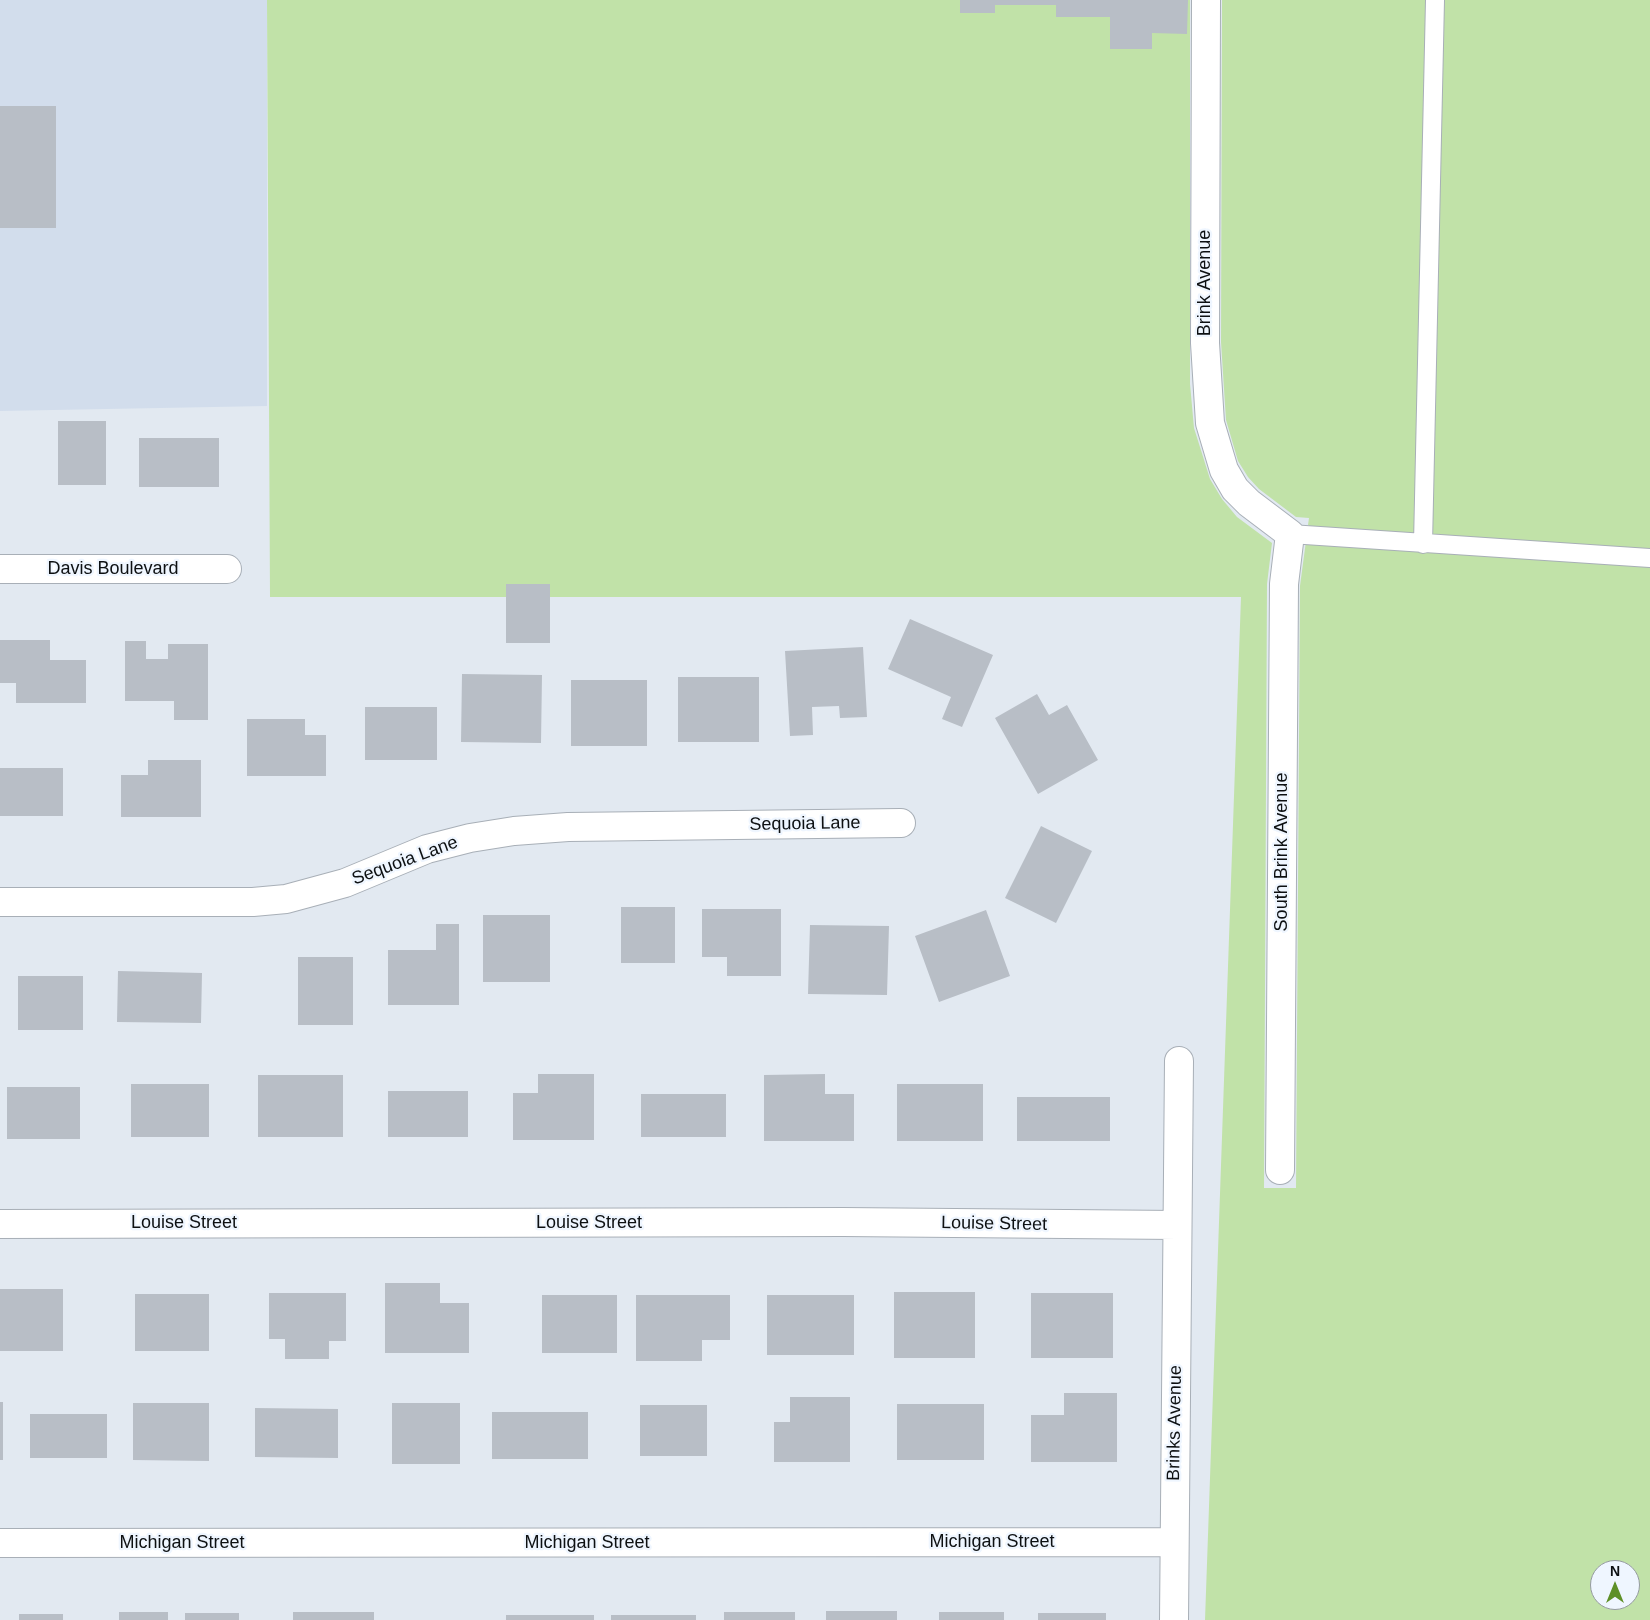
<!DOCTYPE html>
<style>
body{margin:0}
#map{position:relative;width:1650px;height:1620px;overflow:hidden;background:#e2e9f1;font-family:Arial,sans-serif}
canvas{display:block}
.north{position:absolute;left:1590px;top:1560px;width:50px;height:50px;box-sizing:border-box;background:#eff6ff;border:1px solid #959aa0;border-radius:50%;rotate:0deg;font-size:14px;font-weight:700;line-height:20px;text-align:center;color:#0d1012}
.north::after{content:'';display:block;margin:auto;width:18px;height:22px;background:#5e9028;clip-path:polygon(50% 0,100% 100%,50% 72%,0 100%)}
</style>
<div id="map">
<canvas width="1650" height="1620"></canvas>
<div class="north">N</div>
</div>
<script>
const context = document.querySelector('canvas').getContext('2d');
context.lineJoin = 'round';
function fill(path, color) { context.fillStyle = color; context.fill(path, 'evenodd'); }
const toPath = rows => new Path2D(rows.map(r => 'M' + r).join(''));
function trace(path, color, width, dash) { context.strokeStyle = color; context.lineWidth = width; context.lineCap = dash ? 'butt' : 'round'; context.setLineDash(dash || []); context.stroke(path); }
function label(font, color, halo, rows, align = 'center') {
  context.font = font + ' Arial,sans-serif'; context.lineWidth = 4.5; context.setLineDash([]); context.textBaseline = 'middle'; context.strokeStyle = halo; context.fillStyle = color; for (const [text, x, y, turn = 0] of rows) {
    context.save(); context.translate(x, y); context.rotate((+turn || 0) * Math.PI / 180); context.textAlign = isNaN(turn) ? turn : align; if (halo) context.strokeText(text, 0, 0); context.fillText(text, 0, 0); context.restore();
  }
}
fill(toPath([
 [0,0,267,0,267,406,0,411]
]), '#d2ddec');
fill(toPath([
 [267,0,1190,0,1190,384,1194,428,1210,479,1222,499,1237,517,1272,543,1267,584,1264,1188,1296,1188,1300,586,1306,541,1313,529,1308,525,1309,518,1296,517,1259,489,1248,477,1238,461,1226,420,1221,342,1222,0,1650,0,1650,1620,1205,1620,1241,597,270,597],
 [1600,1570,1630,1570,1630,1600,1600,1600]
]), '#c1e2a8');
fill(toPath([
 [960,0,1188,0,1187,34,1152,33,1152,49,1110,49,1110,17,1056,17,1056,5,995,5,995,13,960,13],
 [0,106,56,106,56,228,0,228],
 [58,421,106,421,106,485,58,485],
 [139,438,219,438,219,487,139,487],
 [506,584,550,584,550,643,506,643],
 [910,619,993,655,962,727,942,719,951,697,888,669],
 [0,640,50,640,50,660,86,660,86,703,16,703,16,683,0,683],
 [125,641,146,641,146,659,168,659,168,644,208,644,208,720,174,720,174,701,125,701],
 [863,647,867,717,840,718,839,706,812,707,813,735,790,736,785,651],
 [462,674,542,675,541,743,461,742],
 [678,677,759,677,759,742,678,742],
 [571,680,647,680,647,746,571,746],
 [1037,694,1049,715,1067,705,1098,760,1038,794,995,718],
 [365,707,437,707,437,760,365,760],
 [247,719,305,719,305,735,326,735,326,776,247,776],
 [148,760,201,760,201,817,121,817,121,775,148,775],
 [0,768,63,768,63,816,0,816],
 [1041,826,1092,851,1056,923,1005,898],
 [621,907,675,907,675,963,621,963],
 [702,909,781,909,781,976,727,976,727,957,702,957],
 [986,910,1010,976,939,1002,915,936],
 [483,915,550,915,550,982,483,982],
 [436,924,459,924,459,1005,388,1005,388,950,436,950],
 [810,925,889,926,887,995,808,994],
 [298,957,353,957,353,1025,298,1025],
 [118,971,202,973,201,1023,117,1022],
 [18,976,83,976,83,1030,18,1030],
 [538,1074,594,1074,594,1140,513,1140,513,1093,538,1093],
 [825,1074,825,1094,854,1094,854,1141,764,1141,764,1075],
 [258,1075,343,1075,343,1137,258,1137],
 [131,1084,209,1084,209,1137,131,1137],
 [897,1084,983,1084,983,1141,897,1141],
 [7,1087,80,1087,80,1139,7,1139],
 [388,1091,468,1091,468,1137,388,1137],
 [641,1094,726,1094,726,1137,641,1137],
 [1017,1097,1110,1097,1110,1141,1017,1141],
 [385,1283,440,1283,440,1303,469,1303,469,1353,385,1353],
 [0,1289,63,1289,63,1351,0,1351],
 [894,1292,975,1292,975,1358,894,1358],
 [269,1293,346,1293,346,1341,329,1341,329,1359,285,1359,285,1339,269,1339],
 [1031,1293,1113,1293,1113,1358,1031,1358],
 [135,1294,209,1294,209,1351,135,1351],
 [542,1295,617,1295,617,1353,542,1353],
 [636,1295,730,1295,730,1340,702,1340,702,1361,636,1361],
 [767,1295,854,1295,854,1355,767,1355],
 [1064,1393,1117,1393,1117,1462,1031,1462,1031,1415,1064,1415],
 [790,1397,850,1397,850,1462,774,1462,774,1422,790,1422],
 [0,1402,3,1402,3,1460,0,1460],
 [133,1403,209,1403,209,1461,133,1460],
 [392,1403,460,1403,460,1464,392,1464],
 [897,1404,984,1404,984,1460,897,1460],
 [640,1405,707,1405,707,1456,640,1456],
 [255,1408,338,1409,338,1458,255,1457],
 [492,1412,588,1412,588,1459,492,1459],
 [30,1414,107,1414,107,1458,30,1458],
 [826,1611,897,1611,897,1620,826,1620],
 [119,1612,168,1612,168,1620,119,1620],
 [293,1612,374,1612,374,1620,293,1620],
 [724,1612,795,1612,795,1620,724,1620],
 [939,1612,1004,1612,1004,1620,939,1620],
 [185,1613,239,1613,239,1620,185,1620],
 [1038,1613,1106,1613,1106,1620,1038,1620],
 [19,1614,63,1614,63,1620,19,1620],
 [506,1615,594,1615,594,1620,506,1620],
 [611,1615,696,1615,696,1620,611,1620]
]), '#b8bec6');
const lane = toPath([
 [1290,534,1650,558],
 [1423,544,1435,0]
]);
const street = toPath([
 [1206,0,1205,343,1210,423,1224,470,1235,489,1249,503,1290,534,1284,584,1280,1170],
 [0,569,227,569],
 [0,902,253,902,286,899,345,883,427,849,470,838,514,831,568,827,901,823],
 [0,1224,843,1222,1177,1225],
 [0,1543,1174,1542],
 [1174,1620,1179,1061]
]);
trace(lane, '#a8afb7', 20);
trace(street, '#a8afb7', 30);
trace(lane, '#fff', 18);
trace(street, '#fff', 28);
label('18px', '#0d1012', '#eff6ff', [
 ["Brink Avenue",1205,283,-90],
 ["Davis Boulevard",113,569],
 ["Sequoia Lane",805,824,-1],
 ["South Brink Avenue",1282,852,-90],
 ["Sequoia Lane",405,861,-20],
 ["Louise Street",184,1223],
 ["Louise Street",589,1223],
 ["Louise Street",994,1224,1],
 ["Brinks Avenue",1175,1423,-89],
 ["Michigan Street",992,1542],
 ["Michigan Street",182,1543],
 ["Michigan Street",587,1543]
]);
</script>
